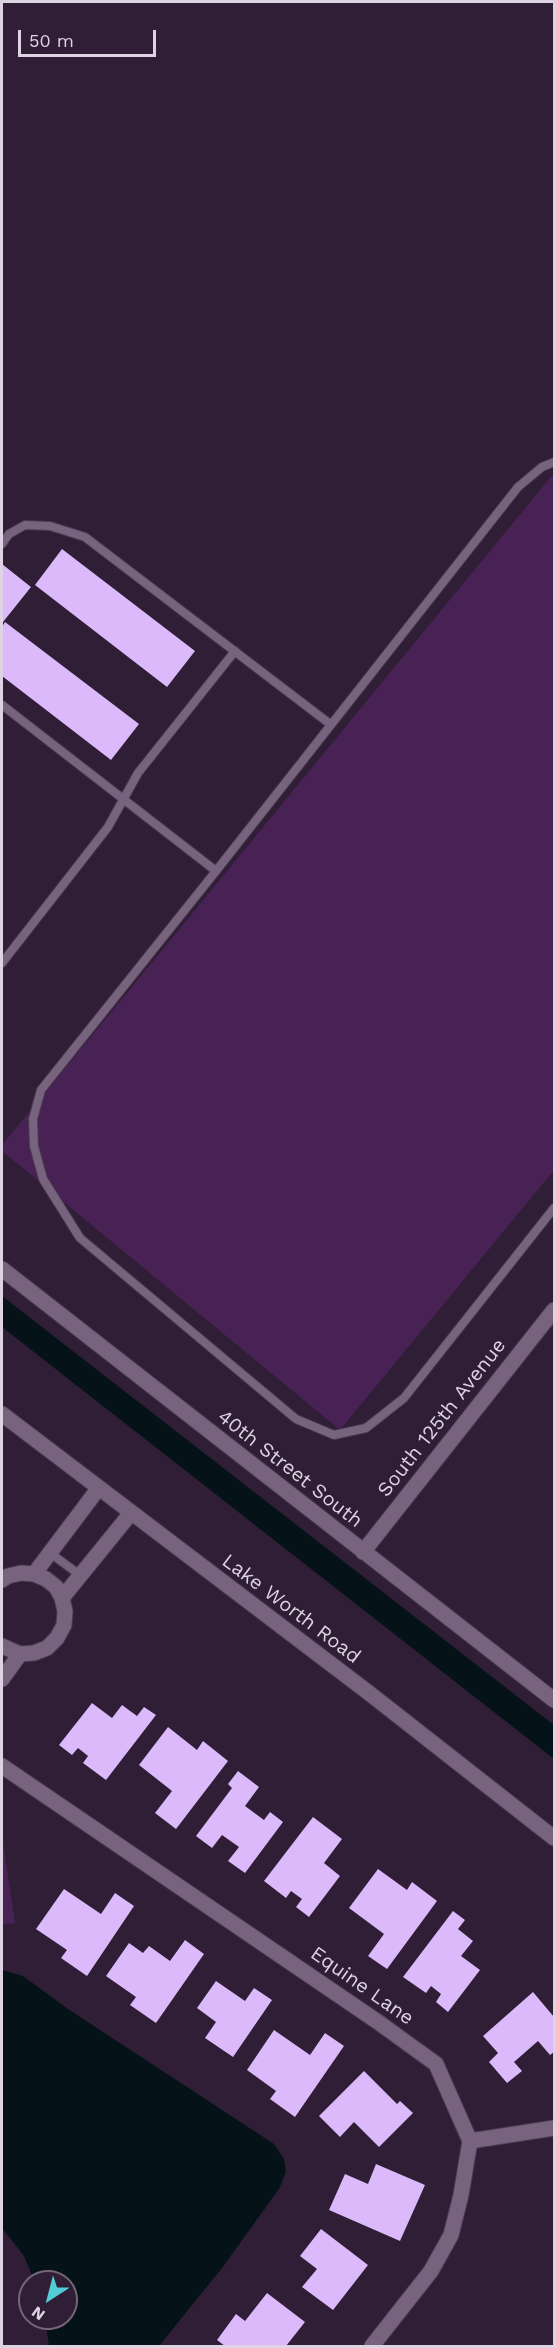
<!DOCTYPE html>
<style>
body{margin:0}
#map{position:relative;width:556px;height:2348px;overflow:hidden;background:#2f1e35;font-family:"Work Sans",sans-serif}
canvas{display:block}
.frame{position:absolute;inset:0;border:3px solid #ded3e2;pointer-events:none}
.north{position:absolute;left:18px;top:2270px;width:60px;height:60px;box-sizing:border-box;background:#2f1e35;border:2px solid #75667a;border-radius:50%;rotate:216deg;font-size:16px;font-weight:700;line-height:24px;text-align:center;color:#ded3e2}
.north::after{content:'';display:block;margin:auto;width:21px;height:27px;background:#52ccd5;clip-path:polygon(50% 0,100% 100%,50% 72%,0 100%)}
.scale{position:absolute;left:18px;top:30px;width:138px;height:27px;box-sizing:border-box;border:3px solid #ded3e2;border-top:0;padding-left:8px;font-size:18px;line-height:21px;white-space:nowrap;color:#ded3e2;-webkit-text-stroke:4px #2f1e35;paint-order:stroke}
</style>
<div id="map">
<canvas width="556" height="2348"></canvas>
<div class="frame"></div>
<div class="north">N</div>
<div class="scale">50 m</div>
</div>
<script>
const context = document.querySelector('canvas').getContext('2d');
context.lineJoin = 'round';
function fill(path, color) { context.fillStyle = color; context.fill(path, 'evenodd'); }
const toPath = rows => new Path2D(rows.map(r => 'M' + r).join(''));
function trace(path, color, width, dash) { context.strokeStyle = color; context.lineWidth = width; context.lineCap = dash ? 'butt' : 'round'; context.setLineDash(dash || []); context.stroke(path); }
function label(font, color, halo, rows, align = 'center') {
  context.font = font + ' "Work Sans",sans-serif'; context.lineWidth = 6; context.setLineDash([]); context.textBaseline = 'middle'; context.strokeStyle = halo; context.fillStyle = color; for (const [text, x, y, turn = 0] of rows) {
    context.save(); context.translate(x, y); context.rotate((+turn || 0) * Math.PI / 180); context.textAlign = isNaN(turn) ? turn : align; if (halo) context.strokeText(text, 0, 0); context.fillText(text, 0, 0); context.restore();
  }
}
fill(toPath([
 [554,473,554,1170,340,1430,2,1151,2,1145],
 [2,1835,15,1923,2,1925]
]), '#482255');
fill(toPath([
 [2,1296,554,1725,554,1759,2,1327],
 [2,1970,23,1976,68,2009,274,2144,284,2159,286,2172,279,2189,222,2268,159,2346,49,2346,45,2318,66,2318,66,2282,35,2282,24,2256,2,2228]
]), '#051319');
fill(toPath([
 [62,549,195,651,167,687,35,585],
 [2,564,31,587,3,622,2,621],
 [5,622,139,724,111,760,2,676,2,627],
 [92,1703,112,1718,122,1705,137,1716,144,1707,156,1715,106,1780,83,1763,88,1756,78,1748,72,1755,59,1745],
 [168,1727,197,1750,203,1741,228,1761,176,1829,155,1813,172,1791,139,1765],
 [238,1771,259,1787,245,1806,264,1820,270,1812,283,1822,245,1873,228,1861,239,1847,222,1835,212,1848,196,1836,232,1788,228,1784],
 [313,1817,342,1839,324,1863,340,1876,309,1917,296,1907,302,1899,291,1891,286,1898,264,1881],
 [378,1869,407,1890,412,1882,437,1901,387,1969,368,1956,384,1934,349,1908],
 [64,1889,101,1914,115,1893,134,1906,87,1976,61,1958,67,1950,36,1929],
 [453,1911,465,1920,458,1929,473,1941,461,1956,480,1970,448,2012,436,2002,441,1994,431,1986,426,1993,403,1977],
 [185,1940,204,1954,156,2023,130,2005,136,1997,106,1976,129,1943,143,1953,149,1946,170,1961],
 [216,1981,245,2001,254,1988,272,2000,233,2057,205,2038,216,2022,197,2008],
 [533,1992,554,2017,554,2052,550,2055,538,2041,514,2062,522,2071,507,2083,489,2062,498,2053,483,2036],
 [274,2030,310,2055,325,2033,344,2046,295,2117,270,2099,276,2091,247,2070],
 [364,2071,397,2104,400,2101,413,2113,379,2147,354,2122,340,2137,319,2116],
 [376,2164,425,2185,400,2241,329,2210,345,2174,368,2184],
 [321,2229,368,2265,333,2310,302,2287,317,2269,300,2256],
 [267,2293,305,2322,286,2346,225,2346,217,2340,236,2314,245,2321]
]), '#dbb9fb');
const lane = toPath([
 [554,462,542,467,518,487,216,871,41,1090,33,1119,34,1146,43,1179,80,1238,296,1419,334,1435,366,1428,404,1398,554,1208],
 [2,544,9,534,25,525,50,526,85,537,330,724],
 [2,705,216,871],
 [2,963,108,827,138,773,235,651],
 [50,1553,80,1575]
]);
const street = toPath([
 [2,1269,554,1700],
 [363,1552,554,1310],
 [34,1574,98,1489],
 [2,1580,8,1576,21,1573,34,1574,46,1579,56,1587,62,1598,65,1611,64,1625,57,1638,47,1648,34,1653,20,1654,2,1646],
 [62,1598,131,1513],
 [2,1679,20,1654],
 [2,1766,378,2022,436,2064,470,2141,461,2195,451,2235,431,2271,372,2346],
 [470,2141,554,2128]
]);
const secondary = toPath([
 [2,1414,369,1693,554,1838]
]);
trace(lane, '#4b3c4f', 10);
trace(street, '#4b3c4f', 17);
trace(secondary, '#4b3c4f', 17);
trace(lane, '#77637e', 8);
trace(street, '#77637e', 15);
trace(secondary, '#77637e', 15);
label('20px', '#ded3e2', '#2f1e35', [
 ["South 125th Avenue",442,1418,-52],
 ["40th Street South",290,1469,38],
 ["Lake Worth Road",291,1609,37],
 ["Equine Lane",362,1986,35]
]);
</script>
